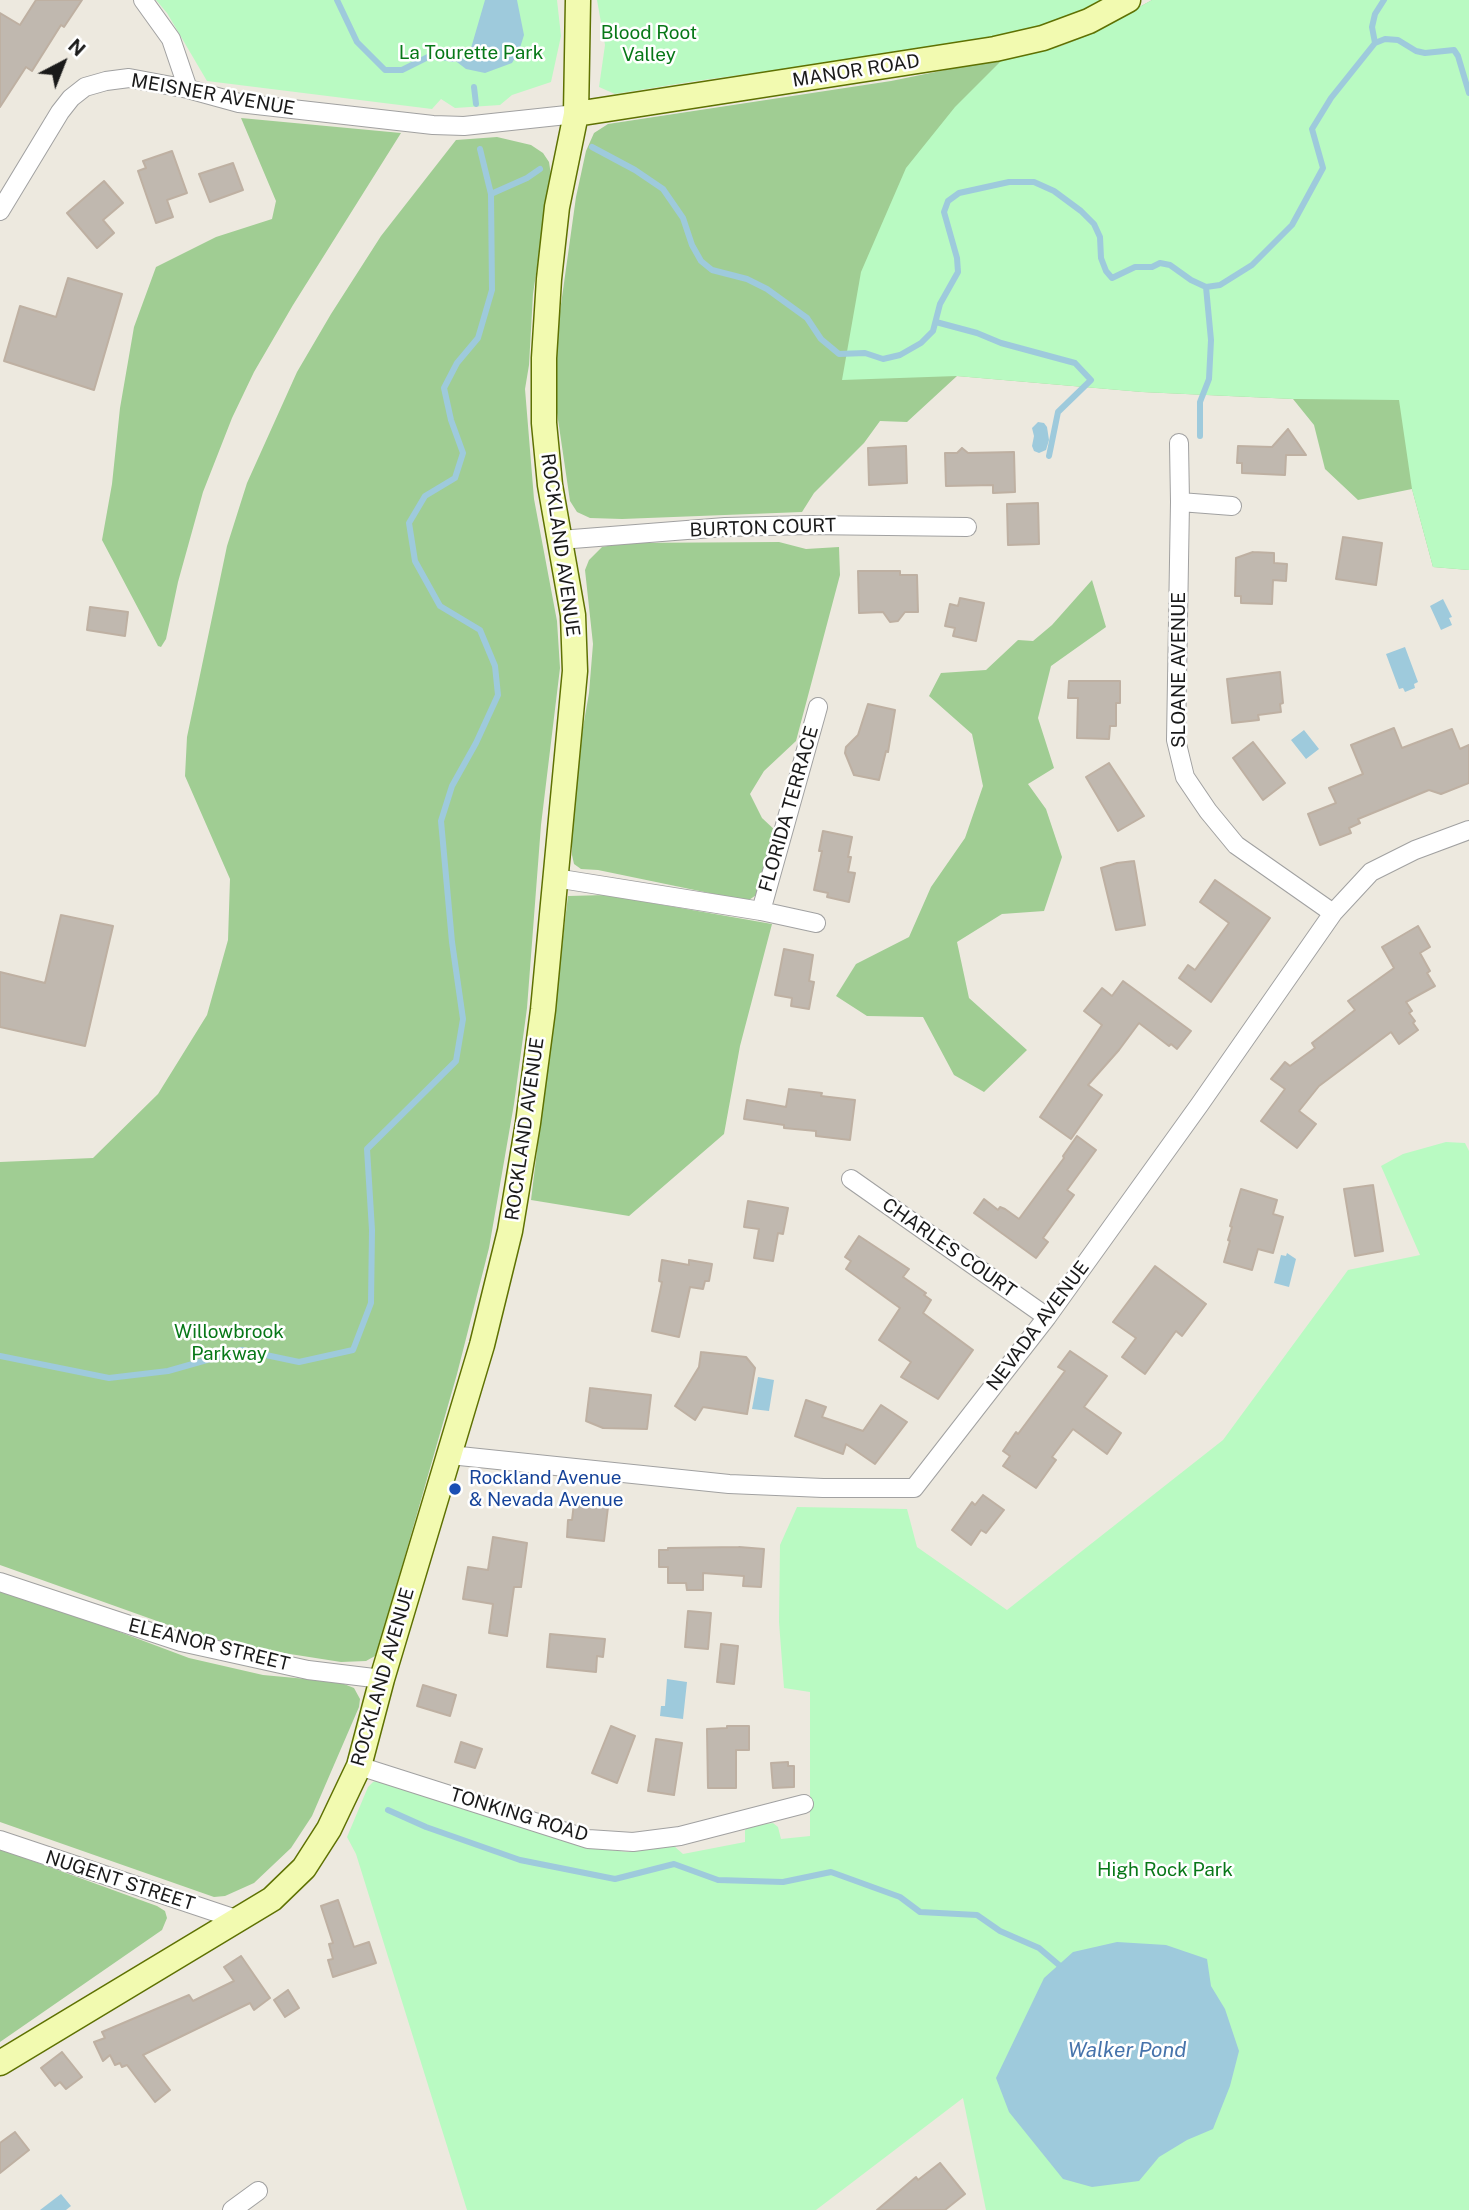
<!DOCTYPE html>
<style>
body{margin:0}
#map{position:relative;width:1469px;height:2210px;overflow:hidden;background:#ede9df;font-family:"Public Sans",sans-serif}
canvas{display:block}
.north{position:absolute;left:28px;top:28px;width:70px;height:70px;-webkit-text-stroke:5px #fff;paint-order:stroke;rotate:42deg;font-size:19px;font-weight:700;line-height:28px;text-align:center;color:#1a1a1a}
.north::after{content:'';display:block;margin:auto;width:24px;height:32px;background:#1a1a1a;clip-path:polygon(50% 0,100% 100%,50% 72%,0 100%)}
</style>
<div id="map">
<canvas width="1469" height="2210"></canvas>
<div class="north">N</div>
</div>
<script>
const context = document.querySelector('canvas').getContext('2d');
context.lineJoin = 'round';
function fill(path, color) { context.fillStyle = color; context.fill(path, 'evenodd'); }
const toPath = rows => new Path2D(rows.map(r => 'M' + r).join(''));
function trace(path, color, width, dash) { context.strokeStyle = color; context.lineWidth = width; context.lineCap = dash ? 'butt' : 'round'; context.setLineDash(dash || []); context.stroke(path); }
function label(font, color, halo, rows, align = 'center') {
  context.font = font + ' "Public Sans",sans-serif'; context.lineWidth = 5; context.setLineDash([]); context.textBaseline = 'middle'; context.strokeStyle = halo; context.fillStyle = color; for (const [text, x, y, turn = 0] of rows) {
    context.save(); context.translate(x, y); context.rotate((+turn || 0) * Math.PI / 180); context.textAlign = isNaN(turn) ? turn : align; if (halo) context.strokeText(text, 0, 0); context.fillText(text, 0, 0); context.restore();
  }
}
fill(toPath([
 [1152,0,1469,0,1469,570,1433,567,1412,489,1358,500,1325,469,1314,425,1293,399,1142,392,957,376,907,422,880,421,864,443,814,493,802,512,622,519,590,518,577,512,570,501,556,406,557,333,576,197,586,151,594,133,608,124,891,81,1059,47,1091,34],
 [241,118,401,133,293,305,254,372,232,418,203,492,178,582,166,639,161,647,158,646,102,540,112,484,120,408,134,327,156,267,216,237,272,219,276,201],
 [497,137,531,145,543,153,549,162,551,175,533,294,529,365,525,389,534,499,557,621,560,668,541,825,527,1008,514,1104,489,1248,457,1374,378,1650,375,1656,366,1661,341,1662,239,1646,185,1631,0,1565,0,1162,93,1158,158,1094,207,1015,228,940,230,879,185,776,187,737,227,546,247,483,297,372,331,314,381,236,456,140],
 [779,542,806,549,839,547,840,575,796,741,764,771,750,794,762,818,778,833,759,893,749,900,743,900,598,870,581,869,574,864,572,855,572,821,574,779,589,693,593,644,585,570,589,560,602,547,623,543],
 [1092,580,1106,627,1051,666,1038,718,1054,768,1028,784,1046,809,1062,857,1044,911,1002,914,957,942,969,998,1027,1050,984,1092,954,1075,923,1017,867,1016,836,996,856,964,909,937,931,887,965,838,983,786,972,734,929,696,941,673,986,670,1018,640,1033,641,1052,625],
 [606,895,772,924,740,1046,724,1134,629,1216,531,1200,568,896],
 [0,1587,189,1658,263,1675,339,1682,354,1688,360,1699,359,1707,312,1816,291,1848,254,1883,225,1896,214,1897,0,1822],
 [0,1849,157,1906,165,1911,167,1918,162,1930,0,2042]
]), '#a0cd93');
fill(toPath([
 [156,0,557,0,561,36,551,82,512,95,500,105,455,108,441,99,432,109,207,81,167,13],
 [597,0,1101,0,1051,26,945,47,696,81,615,94,599,87,605,45],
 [1152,0,1469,0,1469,570,1433,567,1412,489,1399,400,1294,399,1142,392,957,376,842,380,861,272,906,168,955,107,1004,58,1059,47,1091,34],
 [1446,1142,1465,1143,1469,1151,1469,2210,986,2210,963,2098,816,2210,467,2210,356,1854,347,1837,368,1787,373,1782,380,1779,388,1781,583,1847,628,1852,674,1846,683,1854,745,1842,745,1830,749,1826,773,1823,778,1827,781,1839,810,1836,810,1692,784,1688,779,1622,780,1545,797,1507,907,1509,917,1547,1007,1610,1223,1440,1348,1270,1420,1255,1381,1166,1403,1154]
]), '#b9fac2');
fill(toPath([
 [485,0,517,0,524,35,519,51,512,63,485,73,466,69,453,59,462,59,469,55],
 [1038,422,1044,423,1047,427,1049,440,1046,450,1039,453,1034,451,1032,446,1034,436,1032,428],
 [1443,599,1452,617,1449,618,1452,625,1441,630,1430,606],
 [1405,647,1418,682,1414,684,1415,688,1405,692,1403,688,1399,689,1386,654],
 [1304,730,1319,749,1306,759,1291,740],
 [1287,1253,1296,1259,1289,1287,1274,1283,1281,1255,1286,1256],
 [758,1377,774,1380,769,1411,752,1409],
 [667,1679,687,1682,683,1719,660,1716,661,1706,665,1706],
 [1117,1942,1166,1945,1207,1959,1211,1986,1225,2009,1239,2051,1230,2086,1213,2129,1187,2140,1159,2157,1139,2181,1092,2187,1063,2179,1009,2112,996,2078,1044,1978,1073,1952],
 [61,2194,71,2206,66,2210,40,2210]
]), '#9ecadc');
trace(toPath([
 [337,0,357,42,385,70,402,70,432,55,453,59],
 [1375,43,1372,27,1375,14,1384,0],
 [474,87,476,104],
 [592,147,635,170,663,189,683,218,692,245,701,261,712,270,747,279,767,289,807,318,821,339,839,354,865,353,883,359,900,355,921,343,933,331,940,304,958,272,957,258,944,212,948,201,959,193,1009,182,1034,182,1054,191,1081,211,1094,224,1100,237,1101,258,1106,271,1112,278,1135,267,1152,267,1160,263,1170,265,1191,280,1206,287,1220,285,1252,265,1292,225,1323,168,1312,129,1331,98,1375,43,1385,39,1398,40,1416,51,1425,53,1454,50,1458,56,1469,93],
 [491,194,527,178,540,169],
 [936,322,977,333,1001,343,1075,363,1091,380,1058,412,1049,456],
 [1200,436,1200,402,1209,379,1211,340,1206,287],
 [0,1356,109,1378,168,1371,242,1350,299,1362,353,1350,371,1303,372,1230,367,1149,456,1061,463,1019,452,942,441,821,452,786,476,743,498,695,495,666,480,630,440,606,415,561,409,523,425,496,455,478,463,453,451,420,444,388,457,363,478,338,492,290,491,194,480,149],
 [388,1810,426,1827,520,1860,615,1879,674,1864,718,1880,783,1882,831,1872,900,1897,920,1912,977,1915,1000,1931,1039,1948,1059,1965]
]), '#9ecadc', 6);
const building = toPath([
 [36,0,82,0,64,27,61,25,32,71,26,67,0,107,0,13,20,25,36,0],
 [172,151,187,193,167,200,173,217,156,223,138,171,146,168,143,161,172,151],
 [233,163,243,190,210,202,199,174,233,163],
 [104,181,123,203,103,220,114,233,97,248,67,213,104,181],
 [68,278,122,294,94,390,4,361,20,306,56,317,68,278],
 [1288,429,1306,455,1286,455,1285,475,1242,473,1242,463,1237,463,1238,446,1272,447,1288,429],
 [906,446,907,483,869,485,868,448,906,446],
 [962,448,968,453,1014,452,1015,492,993,493,993,485,946,486,945,453,957,453,962,448],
 [1038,503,1039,544,1008,545,1007,504,1038,503],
 [1343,537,1382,543,1376,585,1336,579,1343,537],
 [1253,552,1274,553,1274,563,1287,564,1286,581,1273,580,1272,604,1241,603,1241,596,1235,596,1236,558,1253,552],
 [858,571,900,571,900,575,917,575,918,612,905,612,898,621,890,622,883,612,859,613,858,571],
 [960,598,984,603,976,641,953,636,955,628,945,626,950,604,958,606,960,598],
 [90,607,128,612,125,636,87,630,90,607],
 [1280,672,1283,703,1280,704,1281,712,1258,715,1259,720,1232,723,1227,679,1280,672],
 [1069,681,1120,681,1120,703,1116,703,1116,726,1110,726,1109,739,1077,738,1078,698,1068,698,1069,681],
 [868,704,895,710,888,752,886,751,879,780,854,775,845,753,846,747,858,735,868,704],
 [1394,728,1402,748,1452,729,1460,749,1469,745,1469,783,1441,794,1429,790,1358,819,1360,823,1349,828,1351,833,1320,845,1308,814,1336,803,1329,788,1363,774,1351,745,1394,728],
 [1253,742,1285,783,1263,800,1233,758,1253,742],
 [1109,763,1144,816,1118,831,1086,777,1109,763],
 [823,831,852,837,848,857,851,857,848,872,855,873,849,902,827,897,828,893,814,890,822,851,819,851,823,831],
 [1134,861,1145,925,1116,930,1101,868,1117,863,1134,861],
 [1215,880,1270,918,1211,1002,1179,978,1188,965,1195,970,1229,923,1200,902,1215,880],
 [61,915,113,926,85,1046,0,1027,0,972,45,983,61,915],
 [1418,926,1430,947,1420,953,1430,971,1427,973,1435,986,1406,1002,1412,1011,1409,1013,1415,1021,1413,1023,1418,1030,1399,1044,1391,1032,1319,1086,1299,1111,1316,1124,1297,1148,1261,1121,1285,1089,1271,1079,1285,1062,1290,1066,1315,1048,1312,1043,1355,1010,1348,1001,1394,968,1382,947,1418,926],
 [784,949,813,955,809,981,814,982,809,1009,791,1006,792,998,775,995,784,949],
 [1123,981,1191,1031,1177,1049,1171,1044,1169,1046,1139,1023,1119,1050,1088,1085,1102,1095,1071,1139,1040,1117,1102,1025,1084,1011,1102,988,1112,996,1123,981],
 [789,1089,822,1093,821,1096,855,1100,850,1140,816,1136,816,1131,784,1128,784,1125,744,1119,747,1100,786,1107,789,1089],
 [1077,1136,1096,1150,1067,1190,1074,1195,1043,1238,1048,1242,1036,1258,974,1213,984,1199,998,1210,1000,1207,1005,1209,1019,1219,1064,1158,1063,1156,1077,1136],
 [1373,1185,1383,1251,1355,1256,1344,1189,1373,1185],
 [1241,1189,1277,1200,1273,1214,1283,1217,1273,1253,1258,1249,1252,1270,1224,1262,1230,1241,1228,1240,1232,1227,1230,1226,1241,1189],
 [748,1201,788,1208,783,1234,778,1233,773,1261,754,1258,759,1229,744,1227,748,1201],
 [859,1236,909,1269,903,1277,926,1293,924,1295,931,1300,923,1313,973,1350,938,1399,901,1377,911,1362,879,1340,900,1308,846,1269,851,1261,845,1257,859,1236],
 [662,1260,689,1265,689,1260,712,1264,709,1281,705,1281,703,1289,690,1287,679,1337,652,1331,662,1282,659,1281,662,1260],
 [1155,1266,1206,1304,1182,1336,1176,1331,1145,1374,1122,1357,1136,1338,1113,1322,1155,1266],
 [1070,1351,1107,1376,1084,1407,1121,1433,1107,1454,1073,1429,1052,1457,1056,1460,1036,1488,1003,1466,1010,1456,1003,1451,1016,1432,1018,1434,1065,1371,1058,1367,1070,1351],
 [701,1352,746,1357,755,1368,747,1414,703,1407,695,1420,675,1406,699,1367,701,1352],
 [590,1388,651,1395,647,1429,603,1428,586,1421,590,1388],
 [806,1400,826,1407,822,1417,863,1431,881,1405,907,1422,875,1464,846,1444,843,1454,795,1436,806,1400],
 [983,1495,1004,1510,986,1533,981,1530,971,1545,952,1530,972,1502,975,1505,983,1495],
 [574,1503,608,1507,604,1541,567,1537,568,1520,572,1520,574,1503],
 [493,1537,527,1543,521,1587,514,1587,507,1636,489,1633,493,1604,463,1599,468,1567,488,1570,493,1537],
 [739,1547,764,1549,761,1587,743,1586,744,1576,703,1573,703,1590,687,1590,686,1583,668,1583,668,1567,659,1567,659,1550,668,1550,668,1548,739,1547],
 [688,1611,711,1613,708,1649,685,1647,688,1611],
 [550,1634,605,1639,603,1657,597,1656,596,1672,547,1667,550,1634],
 [721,1644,738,1646,734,1684,717,1682,721,1644],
 [423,1685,456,1695,450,1716,417,1706,423,1685],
 [611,1726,635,1736,617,1783,592,1773,611,1726],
 [727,1726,749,1726,749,1750,736,1750,736,1788,708,1788,707,1729,727,1728,727,1726],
 [656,1739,682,1743,674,1795,648,1791,656,1739],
 [461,1742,482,1749,475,1768,455,1762,461,1742],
 [788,1762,788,1766,794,1766,794,1787,773,1788,771,1763,788,1762],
 [338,1900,354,1947,369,1942,376,1963,333,1977,328,1960,333,1959,329,1944,333,1943,321,1906,338,1900],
 [241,1956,270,1998,254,2010,250,2003,143,2055,170,2090,155,2102,127,2065,122,2067,120,2063,115,2065,110,2055,103,2061,94,2042,105,2038,102,2032,189,1995,193,2001,234,1981,224,1967,241,1956],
 [288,1990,299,2008,285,2017,274,2000,288,1990],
 [62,2052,82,2077,66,2089,60,2082,55,2086,41,2068,62,2052],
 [15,2132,29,2150,0,2173,0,2143,15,2132],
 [940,2163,965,2194,945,2210,877,2210,916,2177,918,2180,940,2163]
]);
fill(building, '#c0b8af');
trace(building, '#beb0a2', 2);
const street = toPath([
 [143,0,171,39,188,89],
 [0,211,60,112,71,98,85,87,106,81,129,78,188,89,239,103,433,125,464,126,576,114],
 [1179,443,1180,502,1176,740,1185,777,1208,811,1236,845,1333,913],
 [1180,502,1232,506],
 [560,540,725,527,808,525,967,527],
 [555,878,761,911,816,923],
 [761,911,818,707],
 [851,1179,1047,1317],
 [450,1455,729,1484,823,1488,914,1488,1047,1317,1200,1104,1333,913,1371,872,1415,850,1469,830],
 [0,1582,181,1642,308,1670,382,1679],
 [359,1766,588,1839,633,1842,680,1836,804,1804],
 [0,1840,239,1920],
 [232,2210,258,2191]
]);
const secondary = toPath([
 [576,114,995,49,1043,38,1089,21,1128,0],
 [0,2063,272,1899,304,1868,329,1829,359,1766,382,1679,482,1345,510,1231,528,1123,543,1010,575,671,573,615,550,485,544,423,544,358,549,279,557,207,576,114,578,0]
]);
trace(street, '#a1a1a1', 20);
trace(secondary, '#5e7102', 27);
trace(street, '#fff', 18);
trace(secondary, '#f2fab0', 24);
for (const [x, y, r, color] of [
 [455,1489,7,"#1a4fb4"]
]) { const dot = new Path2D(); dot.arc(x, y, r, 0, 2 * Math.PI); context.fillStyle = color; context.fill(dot); trace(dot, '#fff', 2.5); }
label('19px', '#087818', '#fff', [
 ["Blood Root",649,33],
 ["Valley",649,55],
 ["La Tourette Park",471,53],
 ["Willowbrook",229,1332],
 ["Parkway",229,1354],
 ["High Rock Park",1165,1870]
]);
label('19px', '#1a1a1a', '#fff', [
 ["MANOR ROAD",856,71,-9],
 ["MEISNER AVENUE",213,95,10],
 ["BURTON COURT",763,528,-2],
 ["ROCKLAND AVENUE",560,545,82],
 ["SLOANE AVENUE",1179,670,-90],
 ["FLORIDA TERRACE",789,809,-74],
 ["ROCKLAND AVENUE",525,1129,-82],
 ["CHARLES COURT",949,1248,35],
 ["NEVADA AVENUE",1038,1326,-53],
 ["ELEANOR STREET",209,1645,14],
 ["ROCKLAND AVENUE",383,1677,-74],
 ["TONKING ROAD",519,1815,17],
 ["NUGENT STREET",120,1881,18]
]);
label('19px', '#164399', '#fff', [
 ["Rockland Avenue",469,1478],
 ["& Nevada Avenue",469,1500]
], 'left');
label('italic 21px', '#4673ab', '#fff', [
 ["Walker Pond",1127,2051]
]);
</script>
